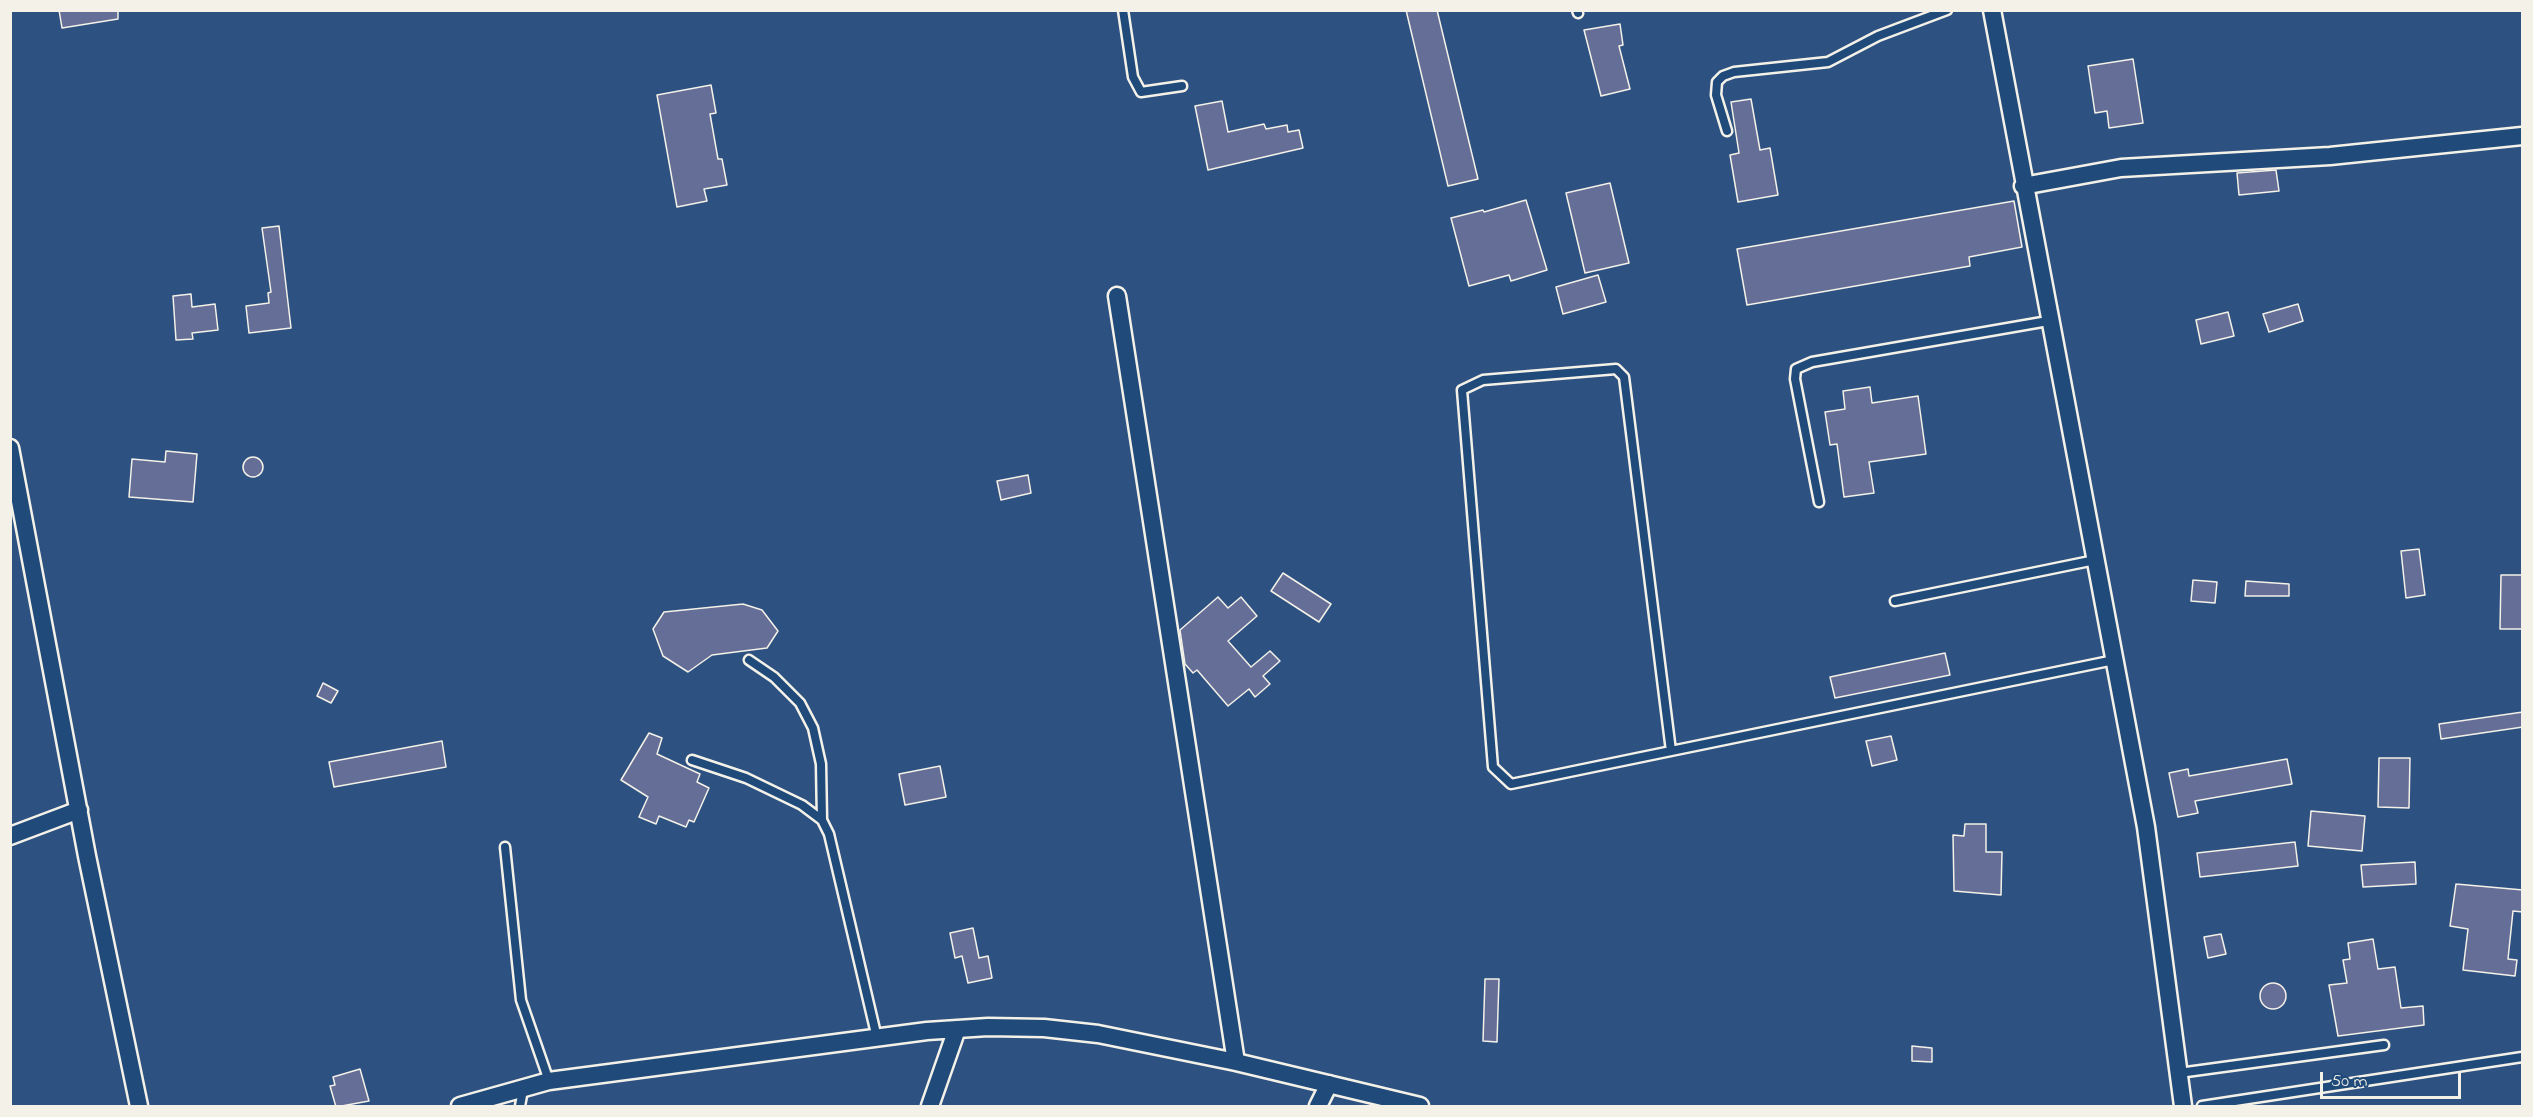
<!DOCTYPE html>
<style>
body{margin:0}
#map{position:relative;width:2533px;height:1117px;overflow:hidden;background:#2d5180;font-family:"Indie Flower",sans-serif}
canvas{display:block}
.frame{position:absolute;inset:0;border:12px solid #f4f1e8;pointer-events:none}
.scale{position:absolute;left:2320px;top:1072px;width:141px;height:27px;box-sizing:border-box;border:3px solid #f4f1e8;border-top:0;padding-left:8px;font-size:18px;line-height:21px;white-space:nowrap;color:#f4f1e8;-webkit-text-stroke:4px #1f4a7a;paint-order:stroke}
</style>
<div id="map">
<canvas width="2533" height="1117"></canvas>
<div class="frame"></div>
<div class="scale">50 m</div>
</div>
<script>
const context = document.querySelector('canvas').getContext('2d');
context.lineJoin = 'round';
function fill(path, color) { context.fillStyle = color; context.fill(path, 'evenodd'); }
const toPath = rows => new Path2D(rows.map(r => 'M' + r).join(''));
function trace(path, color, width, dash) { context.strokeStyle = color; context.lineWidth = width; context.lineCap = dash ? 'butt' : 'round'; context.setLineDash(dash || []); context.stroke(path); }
const building = toPath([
 [59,10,118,10,118,19,62,28,59,10],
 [1406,10,1437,10,1478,179,1448,186,1406,10],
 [1620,24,1623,45,1619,46,1630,89,1601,96,1584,30,1620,24],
 [2133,59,2143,123,2109,128,2107,111,2095,113,2088,66,2133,59],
 [711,85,716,113,710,114,718,159,722,159,727,185,704,189,707,201,677,207,657,95,711,85],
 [1751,99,1760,150,1770,148,1778,195,1738,202,1730,155,1739,153,1731,102,1751,99],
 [1222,101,1228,132,1264,124,1266,129,1287,125,1288,132,1299,130,1303,148,1208,170,1195,106,1222,101],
 [2276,170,2279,191,2239,195,2237,173,2276,170],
 [1610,183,1629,263,1585,273,1566,193,1610,183],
 [1526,200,1547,270,1511,281,1509,275,1469,286,1451,218,1483,210,1484,212,1526,200],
 [2014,201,2022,247,1969,257,1970,266,1747,305,1737,249,2014,201],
 [279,226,291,328,249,333,246,306,269,303,268,293,271,292,262,228,279,226],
 [1598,275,1606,302,1563,314,1556,287,1598,275],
 [191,294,192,307,215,304,218,330,192,333,193,339,176,340,173,296,191,294],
 [2298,304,2303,321,2269,332,2263,314,2298,304],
 [2228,312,2234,336,2201,344,2196,320,2228,312],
 [1870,387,1872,403,1918,396,1926,454,1869,462,1874,493,1844,497,1837,444,1830,445,1825,412,1845,409,1843,391,1870,387],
 [166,451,197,454,193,502,129,497,132,459,165,462,166,451],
 '243 467a10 10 0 1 1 20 0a10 10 0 1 1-20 0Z',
 [1028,475,1031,493,1001,500,997,481,1028,475],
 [2419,549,2425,595,2406,598,2401,551,2419,549],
 [1283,573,1331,604,1319,622,1271,591,1283,573],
 [2501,575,2523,575,2523,629,2500,629,2501,575],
 [2193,580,2217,582,2215,603,2191,601,2193,580],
 [2246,581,2289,584,2289,596,2245,596,2246,581],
 [1218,597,1228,608,1241,597,1257,616,1228,641,1251,667,1270,651,1280,661,1263,676,1270,684,1255,697,1249,689,1228,706,1197,670,1193,673,1185,664,1180,630,1218,597],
 [743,604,762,610,778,631,767,648,712,655,688,672,663,656,653,629,664,612,743,604],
 [1945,653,1950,675,1835,698,1830,677,1945,653],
 [323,683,338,691,331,703,317,696,323,683],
 [2523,712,2523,727,2441,739,2439,724,2523,712],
 [649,733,662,738,657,754,700,774,697,782,709,788,694,822,689,820,686,827,659,816,656,824,639,817,648,797,621,780,649,733],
 [1891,736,1897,760,1872,766,1866,741,1891,736],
 [442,741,446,767,334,787,329,762,442,741],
 [2379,758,2410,758,2409,808,2378,807,2379,758],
 [2287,759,2292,784,2195,801,2198,813,2178,817,2169,773,2188,769,2189,776,2287,759],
 [940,766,946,797,905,805,899,774,940,766],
 [2311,811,2365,816,2362,851,2308,846,2311,811],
 [1965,824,1986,824,1986,852,2002,852,2001,895,1954,891,1953,835,1964,836,1965,824],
 [2295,842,2298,866,2200,877,2197,853,2295,842],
 [2415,862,2416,884,2363,887,2361,865,2415,862],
 [2456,884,2523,890,2523,912,2513,911,2508,959,2517,960,2515,976,2463,970,2468,929,2450,926,2456,884],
 [973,928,979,958,988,956,992,978,968,983,962,956,955,958,950,933,973,928],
 [2221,934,2226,954,2208,958,2204,937,2221,934],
 [2373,939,2378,969,2395,967,2401,1008,2423,1006,2424,1025,2338,1036,2329,985,2347,983,2343,960,2350,959,2348,943,2373,939],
 [1485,979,1499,979,1497,1042,1483,1041,1485,979],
 '2260 996a13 13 0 1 1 26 0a13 13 0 1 1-26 0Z',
 [1912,1046,1932,1048,1932,1062,1912,1061,1912,1046],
 [360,1069,369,1101,336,1107,330,1086,335,1085,333,1077,360,1069]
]);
fill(building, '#656e96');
trace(building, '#f4f1e8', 1.5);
const lane = toPath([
 [1123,10,1133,77,1141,92,1182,86],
 [1577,10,1578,13],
 [1727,131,1716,95,1717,82,1723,76,1734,72,1828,62,1878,36,1947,10],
 [1819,502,1795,379,1796,369,1812,362,2048,321],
 [1895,601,2095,560],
 [749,660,774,677,800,703,813,728,821,764,822,820],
 [1671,751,1624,377,1616,369,1483,380,1462,390,1493,767,1511,784,1671,751,2114,660],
 [692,760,746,778,802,805,822,820,829,834,877,1038],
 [505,847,521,1000,549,1081],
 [2179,1073,2384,1045],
 [520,1106,523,1090],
 [2202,1106,2522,1057]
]);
const street = toPath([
 [1992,10,2146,827,2183,1106],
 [2023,186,2121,168,2330,156,2522,136],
 [1117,296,1236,1062],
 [10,448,87,856,139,1106],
 [10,836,79,810],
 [460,1106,549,1081,927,1031,988,1027,1044,1028,1098,1034,1236,1062,1420,1106],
 [930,1106,957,1029],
 [1318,1106,1329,1084]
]);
trace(lane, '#f4f1e8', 13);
trace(street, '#f4f1e8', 21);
trace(lane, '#1f4a7a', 8);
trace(street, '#1f4a7a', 16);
</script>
